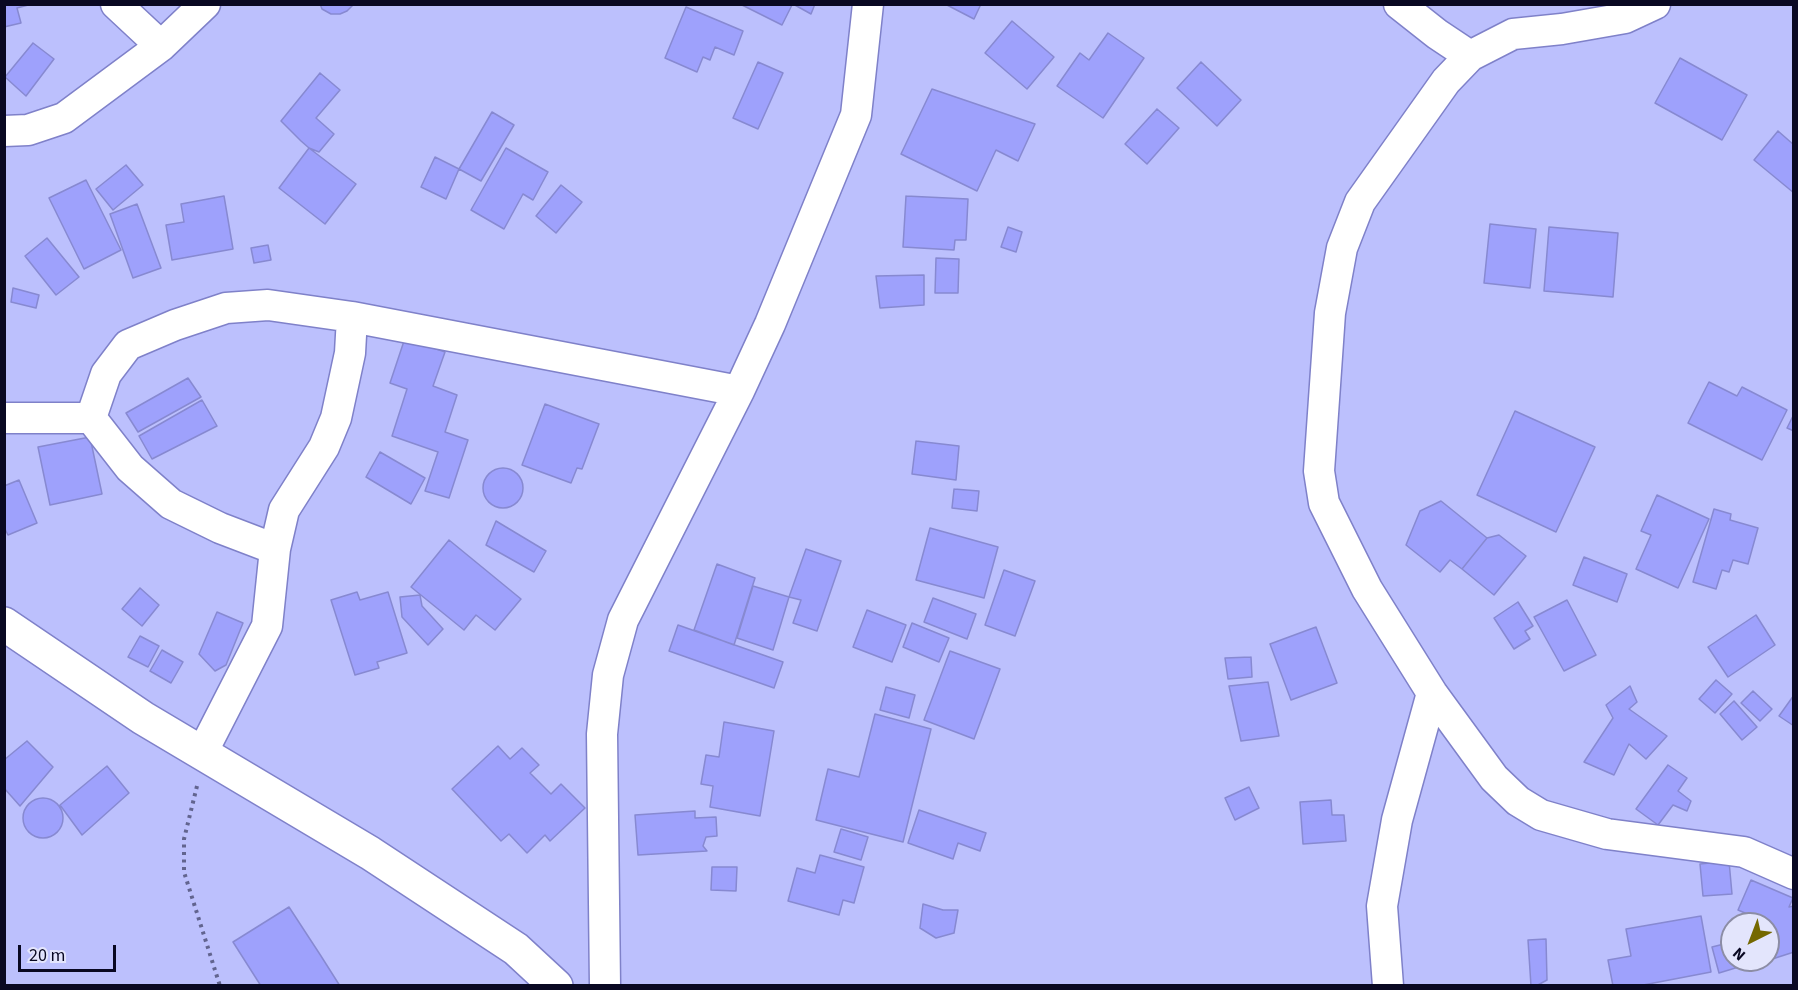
<!DOCTYPE html>
<style>
body{margin:0}
#map{position:relative;width:1798px;height:990px;overflow:hidden;background:#bcc0fd;font-family:"Source Sans 3",sans-serif}
canvas{display:block}
.frame{position:absolute;inset:0;border:6px solid #090822;pointer-events:none}
.north{position:absolute;left:1720px;top:912px;width:60px;height:60px;box-sizing:border-box;background:#e3e5fc;border:2px solid #8c8da5;border-radius:50%;rotate:222deg;font-size:16px;font-weight:700;line-height:24px;text-align:center;color:#090822}
.north::after{content:'';display:block;margin:auto;width:21px;height:27px;background:#746800;clip-path:polygon(50% 0,100% 100%,50% 72%,0 100%)}
.scale{position:absolute;left:18px;top:945px;width:98px;height:27px;box-sizing:border-box;border:3px solid #090822;border-top:0;padding-left:8px;font-size:18px;line-height:21px;white-space:nowrap;color:#090822;-webkit-text-stroke:4px #e3e5fc;paint-order:stroke}
</style>
<div id="map">
<canvas width="1798" height="990"></canvas>
<div class="frame"></div>
<div class="north">N</div>
<div class="scale">20 m</div>
</div>
<script>
const context = document.querySelector('canvas').getContext('2d');
context.lineJoin = 'round';
function fill(path, color) { context.fillStyle = color; context.fill(path, 'evenodd'); }
const toPath = rows => new Path2D(rows.map(r => 'M' + r).join(''));
function trace(path, color, width, dash) { context.strokeStyle = color; context.lineWidth = width; context.lineCap = dash ? 'butt' : 'round'; context.setLineDash(dash || []); context.stroke(path); }
const building = toPath([
 [4,4,32,4,17,8,21,23,4,27,4,4],
 [320,4,354,4,347,11,340,14,331,14,322,9,320,4],
 [740,4,791,4,792,5,782,25,740,4],
 [793,4,815,4,811,14,793,4],
 [945,4,981,4,974,19,945,4],
 [686,7,743,31,734,55,715,47,710,60,703,57,697,72,665,58,686,7],
 [1012,21,1054,57,1027,89,985,53,1012,21],
 [1108,33,1144,58,1103,118,1057,86,1080,53,1089,60,1108,33],
 [33,43,54,59,26,96,5,77,33,43],
 [1680,58,1747,95,1722,140,1655,103,1680,58],
 [758,62,783,73,758,129,733,118,758,62],
 [1201,62,1241,100,1217,126,1177,88,1201,62],
 [320,73,340,90,316,118,334,134,319,152,309,148,301,141,281,121,320,73],
 [932,89,1035,124,1018,161,996,150,977,191,901,154,932,89],
 [1157,109,1179,128,1147,164,1125,144,1157,109],
 [492,112,514,125,481,181,459,169,492,112],
 [1778,131,1794,145,1794,193,1754,160,1778,131],
 [309,148,356,184,325,224,279,188,309,148],
 [506,148,548,172,533,200,523,194,504,229,471,210,506,148],
 [435,157,459,169,446,199,421,187,435,157],
 [126,165,143,185,113,210,96,189,126,165],
 [86,180,121,250,84,269,49,198,86,180],
 [561,185,582,202,556,233,536,216,561,185],
 [224,196,233,249,172,260,166,225,184,222,181,204,224,196],
 [906,196,968,199,966,240,955,240,954,250,903,247,906,196],
 [137,204,161,268,133,278,110,214,137,204],
 [1490,224,1536,229,1530,288,1484,283,1490,224],
 [1008,227,1022,232,1016,252,1001,247,1008,227],
 [1549,227,1618,233,1613,297,1544,291,1549,227],
 [47,238,79,277,56,295,25,256,47,238],
 [268,245,271,260,254,263,251,248,268,245],
 [936,258,959,259,958,293,935,293,936,258],
 [924,275,924,305,880,308,876,276,924,275],
 [13,288,39,295,36,308,11,302,13,288],
 [405,338,445,352,433,386,457,395,445,432,468,440,449,498,425,491,438,452,392,436,407,389,390,383,405,338],
 [188,378,201,397,138,432,126,413,188,378],
 [1709,382,1737,396,1742,387,1787,410,1762,460,1688,423,1709,382],
 [202,400,217,426,152,459,139,436,202,400],
 [545,404,599,424,582,469,577,468,571,483,522,465,545,404],
 [1515,411,1595,447,1556,532,1477,495,1515,411],
 [1794,414,1794,431,1787,428,1794,414],
 [90,437,102,494,50,505,38,447,90,437],
 [916,441,959,446,956,480,912,474,916,441],
 [380,452,425,478,411,504,366,477,380,452],
 '483 488a20 20 0 1 1 40 0a20 20 0 1 1-40 0Z',
 [19,480,37,523,8,535,4,527,4,486,19,480],
 [954,489,979,491,977,511,952,508,954,489],
 [1657,495,1709,519,1678,588,1636,569,1651,535,1641,531,1657,495],
 [1441,501,1487,538,1462,569,1450,560,1440,572,1406,545,1420,511,1441,501],
 [1714,509,1731,514,1730,520,1758,528,1748,564,1733,560,1729,572,1722,570,1716,589,1693,582,1714,509],
 [496,521,546,551,534,572,486,545,496,521],
 [930,528,998,547,984,598,916,580,930,528],
 [1499,535,1526,556,1494,595,1462,569,1487,538,1499,535],
 [449,540,521,599,495,630,476,615,464,630,411,587,449,540],
 [806,549,841,561,817,631,793,623,801,600,789,597,806,549],
 [1584,557,1627,574,1617,602,1573,585,1584,557],
 [717,564,755,578,734,645,694,630,717,564],
 [1004,570,1035,581,1015,636,985,625,1004,570],
 [753,586,789,597,773,650,737,638,753,586],
 [140,588,159,605,142,626,122,609,140,588],
 [357,592,360,600,388,592,407,653,377,662,379,668,355,675,331,600,357,592],
 [420,595,422,606,443,629,428,645,402,617,400,597,420,595],
 [933,598,976,614,967,639,924,622,933,598],
 [1567,600,1596,655,1564,671,1534,617,1567,600],
 [1518,602,1533,626,1525,631,1530,639,1514,649,1494,618,1518,602],
 [867,610,906,625,892,662,853,647,867,610],
 [217,612,243,623,226,665,215,671,199,654,217,612],
 [1756,615,1775,645,1728,677,1708,647,1756,615],
 [912,623,949,638,939,662,903,647,912,623],
 [678,625,783,662,774,688,669,651,678,625],
 [1316,627,1337,683,1291,700,1270,644,1316,627],
 [140,636,159,646,148,667,128,657,140,636],
 [162,650,183,662,171,683,150,671,162,650],
 [950,651,1000,669,974,739,924,720,950,651],
 [1251,657,1252,677,1228,679,1225,658,1251,657],
 [1716,680,1732,694,1715,713,1699,699,1716,680],
 [1268,682,1279,736,1241,741,1229,686,1268,682],
 [1630,686,1637,702,1629,709,1667,736,1646,759,1629,744,1614,775,1584,762,1613,718,1606,705,1630,686],
 [886,687,915,695,909,718,880,710,886,687],
 [1753,691,1772,709,1760,721,1741,703,1753,691],
 [1794,695,1794,726,1779,716,1794,695],
 [1734,701,1757,727,1742,740,1720,714,1734,701],
 [875,714,931,729,903,842,816,820,828,769,859,777,875,714],
 [724,722,774,731,760,816,710,807,713,786,701,784,706,755,719,757,724,722],
 [27,741,53,767,20,806,4,788,4,760,27,741],
 [498,746,510,759,522,748,539,765,530,773,551,794,561,784,585,808,550,841,545,835,527,853,509,834,501,841,452,789,498,746],
 [1668,765,1687,778,1678,791,1691,801,1687,811,1673,805,1658,825,1636,809,1668,765],
 [107,766,129,793,82,835,60,805,107,766],
 [1249,787,1259,808,1235,820,1225,798,1249,787],
 '23 818a20 20 0 1 1 40 0a20 20 0 1 1-40 0Z',
 [1331,800,1332,815,1344,815,1346,841,1303,844,1300,802,1331,800],
 [919,810,986,833,980,851,958,843,953,859,908,843,919,810],
 [695,811,695,818,716,817,717,836,706,837,703,846,707,851,638,855,635,815,695,811],
 [841,829,868,837,861,860,834,852,841,829],
 [820,855,864,867,854,903,843,900,839,915,788,901,797,868,815,873,820,855],
 [1729,861,1732,894,1703,896,1700,864,1729,861],
 [712,867,737,867,736,891,711,890,712,867],
 [1751,880,1793,898,1789,907,1794,906,1794,952,1763,962,1762,960,1768,960,1768,934,1775,932,1773,925,1738,910,1751,880],
 [923,904,943,910,958,910,954,933,936,938,920,928,923,904],
 [289,907,321,956,340,986,261,986,233,942,289,907],
 [1701,916,1711,972,1638,986,1613,986,1608,960,1631,956,1626,929,1701,916],
 [1546,939,1547,980,1536,986,1531,986,1528,940,1546,939],
 [1732,942,1732,960,1755,960,1755,962,1719,973,1712,947,1732,942]
]);
fill(building, '#9ea1fc');
trace(building, '#8789d1', 1.5);
const minor = toPath([
 [116,4,161,46],
 [1399,4,1437,34,1470,56],
 [1655,4,1625,18,1562,29,1513,34,1470,56,1446,81,1360,202,1342,248,1330,313,1319,471,1324,503,1367,589,1432,693,1494,778,1518,801,1541,815,1607,834,1744,852,1794,874],
 [4,131,28,130,64,118,161,46,205,4],
 [4,418,91,418],
 [91,418,106,374,128,345,175,325,226,308,268,305,352,317,739,391],
 [91,418,130,468,171,504,220,528,275,549],
 [202,753,267,626,275,549,284,510,324,447,336,418,350,353,352,317],
 [605,986,602,734,608,675,623,620,739,391,770,324,856,115,868,4],
 [1388,986,1382,906,1397,820,1432,693]
]);
const tertiary = toPath([
 [4,624,143,718,370,853,516,949,556,986]
]);
trace(minor, '#7f81c9', 33);
trace(tertiary, '#7f81c9', 36);
trace(toPath([
 [197,786,184,839,184,872,220,986]
]), '#62648f', 4, [3, 4.5]);
trace(minor, '#fff', 30);
trace(tertiary, '#fff', 33);
</script>
